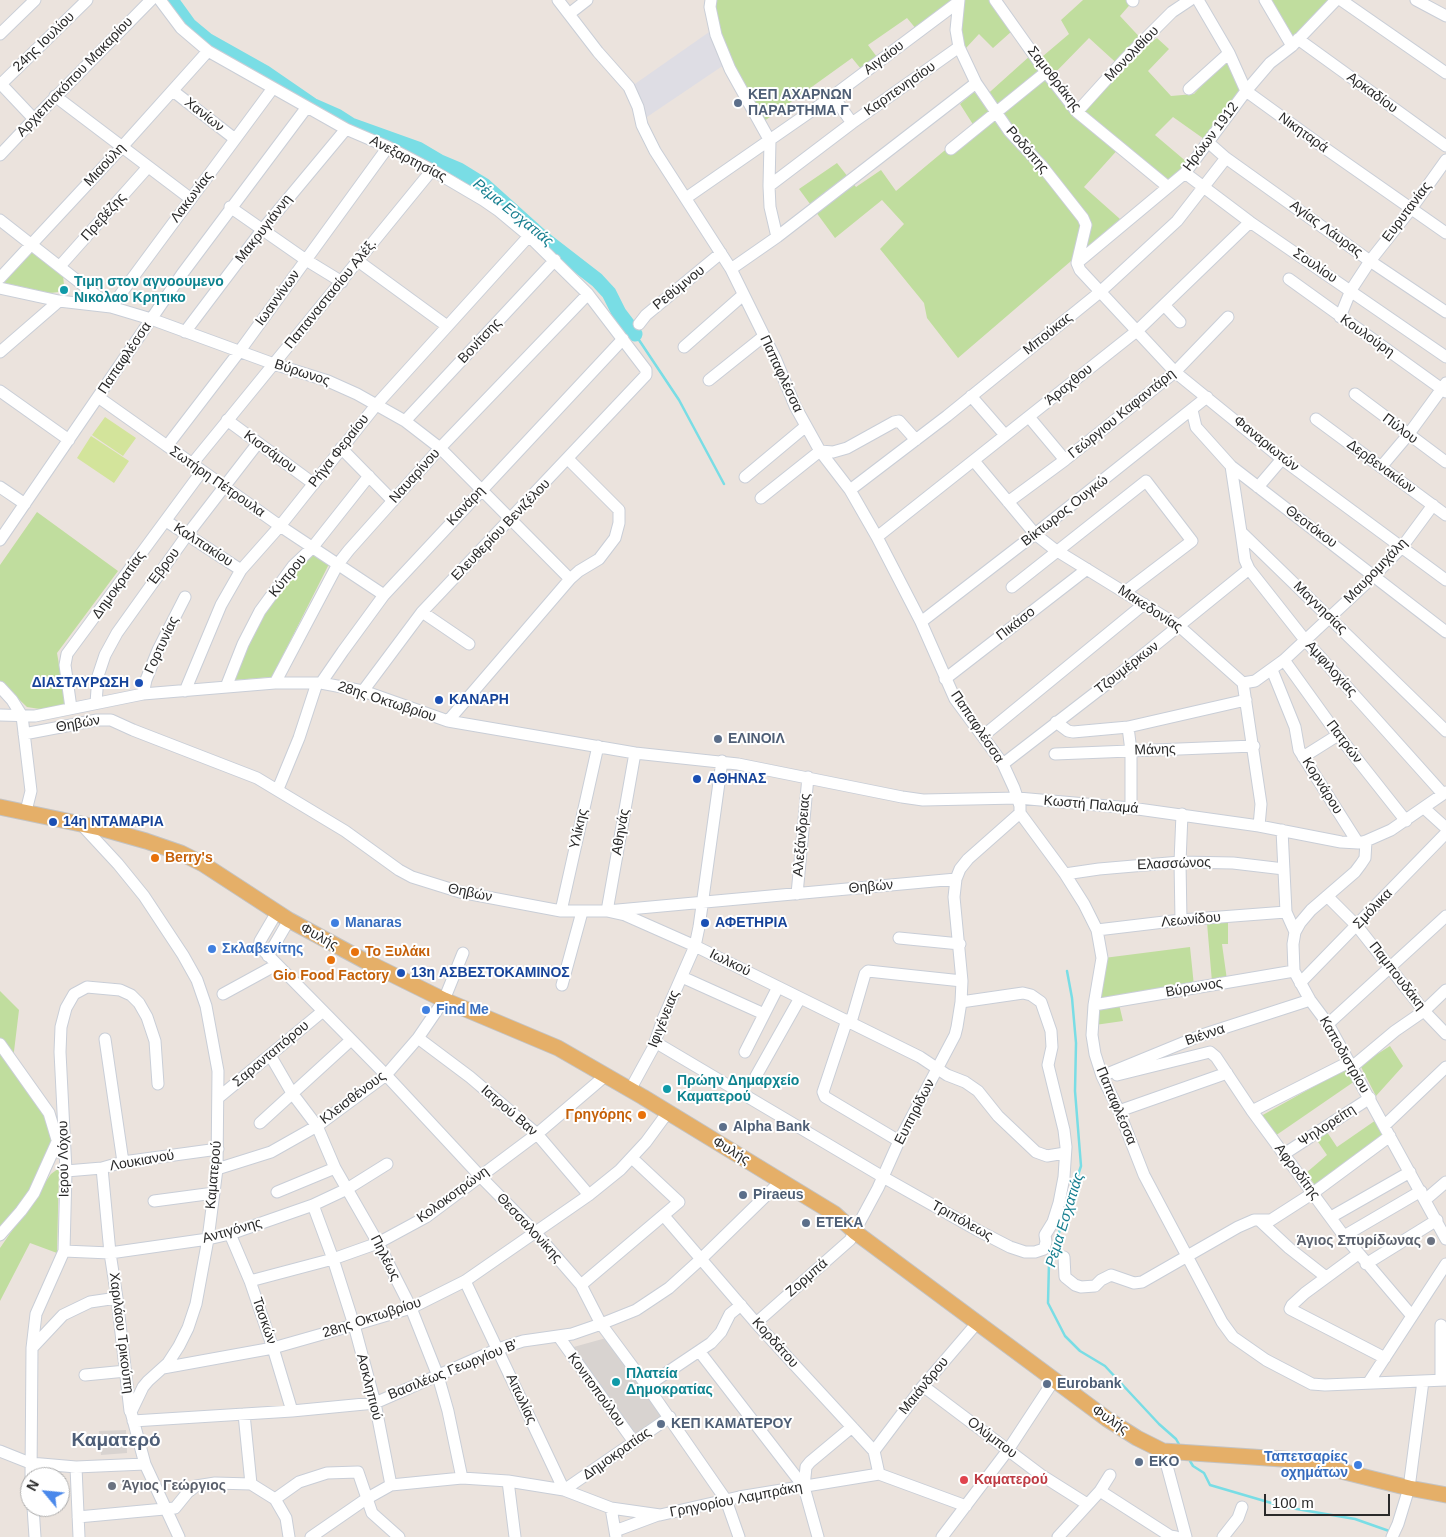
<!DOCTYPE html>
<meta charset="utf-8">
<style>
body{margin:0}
#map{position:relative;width:1446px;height:1537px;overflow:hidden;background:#ebe3dd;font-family:Helvetica,sans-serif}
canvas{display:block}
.north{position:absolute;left:20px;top:1467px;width:50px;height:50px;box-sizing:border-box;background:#fff;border:1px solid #aaa;border-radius:50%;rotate:298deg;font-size:14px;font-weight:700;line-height:20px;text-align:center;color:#2a2a2a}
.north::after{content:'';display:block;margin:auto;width:18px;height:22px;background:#4a88eb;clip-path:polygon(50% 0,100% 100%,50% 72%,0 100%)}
.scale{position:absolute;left:1264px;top:1494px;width:126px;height:22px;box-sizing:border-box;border:2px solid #2a2a2a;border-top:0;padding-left:6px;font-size:15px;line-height:18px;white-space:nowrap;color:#2a2a2a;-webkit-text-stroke:4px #fff;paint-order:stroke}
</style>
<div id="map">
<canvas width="1446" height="1537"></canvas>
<div class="north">N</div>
<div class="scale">100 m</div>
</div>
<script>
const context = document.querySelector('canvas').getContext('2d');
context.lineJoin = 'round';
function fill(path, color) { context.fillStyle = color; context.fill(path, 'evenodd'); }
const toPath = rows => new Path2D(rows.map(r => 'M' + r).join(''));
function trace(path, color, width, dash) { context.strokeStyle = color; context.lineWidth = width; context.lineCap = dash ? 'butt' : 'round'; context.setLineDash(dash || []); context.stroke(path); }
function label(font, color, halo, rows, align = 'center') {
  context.font = font + ' Helvetica,sans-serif'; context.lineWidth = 4; context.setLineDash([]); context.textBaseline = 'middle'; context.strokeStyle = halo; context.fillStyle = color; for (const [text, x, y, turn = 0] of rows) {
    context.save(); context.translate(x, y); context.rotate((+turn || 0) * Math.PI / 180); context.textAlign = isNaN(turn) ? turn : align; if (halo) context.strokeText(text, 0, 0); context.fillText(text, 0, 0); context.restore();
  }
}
fill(toPath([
 [712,30,724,65,644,119,632,86]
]), '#dedde4');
fill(toPath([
 [709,0,954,0,917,30,907,18,868,45,877,57,861,69,852,58,756,127,724,65],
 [962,0,992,0,1012,31,993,48,979,34,966,48,960,33],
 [1083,0,1134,0,1120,16,1147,45,1157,38,1169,49,1148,71,1171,96,1194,94,1227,58,1241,91,1204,139,1173,117,1155,135,1188,163,1169,182,1121,146,1084,187,1120,219,958,358,927,318,924,303,880,249,904,224,882,200,835,238,799,189,837,163,856,187,881,170,896,191,974,126,960,104,974,92,982,99,1031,55,1036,62,1069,34,1061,20],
 [1089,38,1123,69,1076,115,1049,79],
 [1269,0,1330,0,1293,41],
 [31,252,63,275,64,285,59,292,50,293,0,282],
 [37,512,118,571,57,653,66,705,46,710,27,707,0,681,0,565],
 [309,553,329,564,272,677,235,680,255,628],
 [1228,922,1228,944,1222,944,1227,980,1212,982,1207,923],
 [1190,947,1194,986,1118,1000,1123,1021,1088,1026,1096,959],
 [0,991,19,1010,12,1068,47,1119,51,1141,37,1180,0,1231],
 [1390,1046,1403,1066,1376,1096,1360,1065],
 [1347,1068,1355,1081,1275,1136,1261,1116],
 [1376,1120,1383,1135,1315,1185,1306,1173,1327,1155,1316,1139,1327,1132,1337,1147],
 [59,1168,57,1253,30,1243,0,1301,0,1248,51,1174]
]), '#c0dd9e');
fill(toPath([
 [105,417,136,438,123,456,92,435],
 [91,436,129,461,114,483,77,458]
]), '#d3e49b');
fill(toPath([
 [606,1338,664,1415,632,1436,570,1348],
 [126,1430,127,1453,101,1455,99,1431]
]), '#d8d3d0');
trace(toPath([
 [635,334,679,400,724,484],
 [1067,971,1072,998,1076,1043,1075,1091,1081,1166,1049,1263,1048,1303,1065,1336,1080,1351,1105,1366,1159,1424,1176,1439,1180,1446],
 [1190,1461,1193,1466,1204,1473,1210,1485,1285,1507,1355,1519,1392,1532]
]), '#79dde5', 2.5);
trace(toPath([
 [171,0,189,25,207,40,264,72,312,105,337,116,351,125,418,149,440,162,459,170,485,186,544,239,597,280,609,293,619,313,635,334]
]), '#79dde5', 15);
const minor = toPath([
 [160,0,181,28,208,51,346,129,388,147,432,170,483,200,499,211,529,236,588,294,646,370,646,375,422,612,363,691],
 [558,0,598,52,629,87,638,107,642,125,655,151,731,269],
 [711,0,710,7,716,35,730,69,770,141,769,186,770,207,777,237],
 [959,0,956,30,959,47,976,83,1009,131,1042,166,1083,218,1086,225,1077,263,1080,270,1175,372,1282,459,1446,580],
 [995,0,1046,72,1077,112,1168,187],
 [1132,0,1133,1],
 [1198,0,1229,53,1246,91,1326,149,1446,233],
 [1265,0,1292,46],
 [1341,0,1446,73],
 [1416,0,1446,16],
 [569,14,587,0],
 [0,34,35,0],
 [1298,39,1446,146],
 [0,83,34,119],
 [976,83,777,237,731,269,776,360,795,406,820,451,850,490,877,537,921,622,955,699,1003,764,1014,788,1020,806,1020,813,1065,874,1084,904,1097,930,1102,958,1094,1005,1092,1035,1095,1054,1102,1076,1119,1111,1144,1175,1222,1322,1233,1337,1266,1360,1312,1384,1325,1385,1446,1380],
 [0,85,87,0],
 [1189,89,1229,53],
 [173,91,235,139],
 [55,96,191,199],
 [833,96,852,123],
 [1077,112,1124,60,1172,12,1190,0],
 [1209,143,1226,158,1370,261,1446,312],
 [951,149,1046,72],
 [0,155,34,119,151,0],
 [1185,173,1250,222,1446,357],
 [769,186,852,123,959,47],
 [686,198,833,96,957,3],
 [230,207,306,260,342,282],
 [0,220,111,307,151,319,274,364,328,381,357,394,405,421,440,448,570,579],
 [358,261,447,326],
 [1077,263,1185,173,1246,91,1270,63,1292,46,1336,0],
 [60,266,148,167],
 [0,278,121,148,208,51],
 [1289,279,1446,392],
 [0,288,59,301,111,307],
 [1164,305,1180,322],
 [111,307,273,88],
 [1340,317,1351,290,1370,261,1411,209,1446,160],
 [639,324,646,315,721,253],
 [185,332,262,230,346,129],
 [684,347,743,295],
 [0,352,59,301],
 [709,380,764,336],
 [0,391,69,440],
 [1355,394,1446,462],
 [971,396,1005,435],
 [98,397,280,526,384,595],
 [1192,410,1196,427,1231,466,1446,632],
 [1029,417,1065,460],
 [1316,419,1446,515],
 [227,420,314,484],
 [405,421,555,260],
 [167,446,239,352,388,147],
 [341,448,393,501],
 [974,461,1035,534,1054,549,1179,626,1243,683,1261,804,1259,826],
 [192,464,432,170],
 [1231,466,1241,532,1446,731],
 [1381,467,1408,435,1446,383],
 [745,477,806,426],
 [0,487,25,504],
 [1258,487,1282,459],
 [850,490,947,416,1100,292,1177,221,1226,158],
 [761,498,820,451,833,452,847,448,894,422,899,421,916,440],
 [1008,502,1065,460,1175,372,1228,317],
 [166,521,241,570],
 [1241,532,1245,560,1249,569,1305,640,1443,794],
 [877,537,1138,330,1250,222],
 [0,540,182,274,307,107],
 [1012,587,1146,481,1192,541,1125,592],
 [422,612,469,644],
 [921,622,1035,534,1207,397],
 [1284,660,1338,735,1406,821],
 [1272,670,1295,727,1299,750,1358,843],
 [945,679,1087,569],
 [275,683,338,564,349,550,440,448,588,294],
 [321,683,343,651,384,595,623,339],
 [1243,683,1255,681,1284,660,1374,576,1402,547,1433,505],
 [0,687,12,700,22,716,31,791,26,811],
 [226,687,243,644,260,611,293,566,312,548,369,476],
 [185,691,221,605,241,570,280,526,377,404,529,236],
 [143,694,146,680,158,650,185,597],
 [96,703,98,676,105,655,117,633,187,535,258,443],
 [71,708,65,665,67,654,202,471],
 [0,715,35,716,143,694,275,683,321,683,363,691,448,721,635,753,738,764,902,797,923,800,1018,798,1131,808,1259,826,1341,842,1358,843,1366,841,1391,830,1446,792],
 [448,721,570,579,579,571,599,559,615,538,619,523,619,510,568,459],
 [1056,722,1068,731,1073,732,1128,727,1246,700],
 [1128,727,1131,751,1131,808],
 [24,734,97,720,111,720,133,730,257,778,345,831,399,870,412,877,460,892,561,911,607,911,956,879],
 [983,736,1144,604],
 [635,753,607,911,625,915,695,946,920,1057,947,1075,965,1082,978,1091,998,1116,1036,1152,1047,1156,1065,1153],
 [1055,754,1254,746],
 [1303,757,1338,735],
 [1003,764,1117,676,1249,569],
 [278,789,299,738,317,683],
 [1424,808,1446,828],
 [80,823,118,864,144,896,183,955,197,980,206,1006,218,1071,217,1169,208,1239,196,1304,188,1328,179,1346,168,1363,148,1381,143,1387,131,1412,145,1464,179,1537],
 [1282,830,1286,912,1295,932,1293,944,1294,971,1310,1000,1328,1024,1446,1239],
 [1065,874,1099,869,1180,862,1233,863,1284,869],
 [797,894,808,777],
 [1327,896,1357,926,1424,1011,1446,1034],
 [561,911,598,746],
 [277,912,260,941,260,947,386,1075,480,1176,535,1232,581,1285,601,1324,647,1386,726,1500,739,1537],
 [1181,920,1180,862,1182,814],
 [1097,930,1181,920,1286,912],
 [1295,932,1300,923,1311,910,1355,872,1361,864,1365,858,1366,841],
 [899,938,960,944],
 [268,956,289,920],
 [682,977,764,1014],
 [1300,983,1446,833],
 [562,985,582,912],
 [223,994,276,965],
 [1094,1005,1294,971],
 [847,1020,823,1092,825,1097,899,1141],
 [851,1022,865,974,868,971,962,981],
 [1328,1024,1446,916],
 [418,1038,470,1077,537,1134,589,1195],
 [105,1039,123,1162],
 [655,1042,883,1177,977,1230,1010,1247,1025,1252,1035,1252,1044,1249,1046,1242,1045,1235,1053,1222,1059,1203,1064,1177,1066,1147,1064,1130,1048,1065,1052,1047,1051,1031,1041,1002,1031,995,1023,993,961,1002],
 [0,1044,49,1113,61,1153],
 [745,1052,778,987],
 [270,1055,292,1093,317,1126,335,1168,378,1243,411,1308,438,1376,448,1411,462,1478],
 [1349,1062,1252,1111,1344,1236,1412,1316],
 [1352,1067,1395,1031,1424,1011,1446,990],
 [1117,1075,1210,1052,1216,1057,1252,1111],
 [756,1076,800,998],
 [1102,1076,1202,1035,1310,1000],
 [630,1090,653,1048,663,1019,695,946,699,927,722,761],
 [218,1098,323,1011],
 [1119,1111,1227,1073],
 [260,1123,351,1040],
 [1384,1126,1446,1067],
 [1284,1154,1370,1098],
 [102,1168,110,1253,117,1298,130,1411],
 [217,1169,271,1152,317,1126,386,1075,418,1038,444,1000,463,953],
 [66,1171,102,1168,123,1162,218,1149],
 [277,1192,335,1168],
 [1425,1200,1446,1182],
 [154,1201,214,1193],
 [313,1205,333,1259,354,1325,375,1403,391,1485],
 [664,1216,756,1323,874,1451,879,1474],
 [1331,1217,1410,1172],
 [1259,1220,1289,1248,1326,1277],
 [230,1234,250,1281,273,1348,292,1411],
 [0,1235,21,1211,34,1193,57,1142],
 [1344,1236,1421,1191],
 [64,1251,110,1253,208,1239,230,1234,313,1205,347,1189,387,1164],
 [1358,1254,1305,1293,1292,1305,1290,1309,1385,1358],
 [1064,1257,1065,1277,1075,1285,1081,1287,1095,1286,1101,1280,1111,1275,1134,1283,1142,1282,1238,1227,1254,1220,1271,1220,1313,1193,1390,1136],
 [1366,1264,1437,1220],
 [250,1281,333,1259,378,1243,426,1217,537,1134,605,1076],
 [465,1281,564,1490],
 [581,1285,679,1202,632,1158],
 [756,1323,850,1240,878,1188,899,1141,955,1035,957,1027,961,1002,962,981,954,897,956,879,960,869,968,859,1020,813],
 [559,1337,634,1442],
 [32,1348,63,1315,90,1302,117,1298],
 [699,1351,804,1487,818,1537],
 [163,1368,273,1348,354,1325,411,1308,465,1281,589,1195,620,1170,646,1142,668,1112],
 [85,1375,126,1371],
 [1441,1380,1441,1325],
 [1369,1382,1446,1264],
 [647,1386,711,1343,721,1332,730,1314,741,1305],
 [923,1386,1041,1475,1087,1504],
 [244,1414,251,1484],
 [133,1421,292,1411,375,1403,498,1349,523,1341,572,1334,601,1324,636,1310,669,1288,701,1259,781,1181],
 [0,1451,30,1463,76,1467,145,1464],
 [874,1451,923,1386,977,1323],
 [1163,1451,1186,1537],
 [76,1467,79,1537],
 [31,1477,32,1348,36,1314,64,1251,66,1171,60,1052,61,1027,66,1008,74,994,87,987,120,990,131,995,139,1003,147,1017,155,1041,158,1084],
 [508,1481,515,1537],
 [804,1487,806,1467,810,1462,852,1427],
 [564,1490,670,1417],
 [1100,1491,1170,1536,1176,1537],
 [275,1499,299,1482,327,1473,358,1472,372,1513,399,1537],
 [33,1507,35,1537],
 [611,1508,616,1537],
 [78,1517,175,1508,188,1492,196,1486,215,1483,251,1484,275,1499,286,1518,289,1537],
 [615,1531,658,1515],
 [311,1537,366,1499,391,1485,462,1478,508,1481,564,1490,611,1508,660,1515,739,1497,879,1474,966,1506],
 [942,1537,1008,1450,1054,1380],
 [1058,1537,1100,1491,1110,1475],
 [1223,1537,1238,1518,1242,1507],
 [1392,1537,1398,1524,1409,1488,1423,1381]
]);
const major = toPath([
 [0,807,100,828,146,841,181,853,203,864,289,920,365,961,444,1000,558,1048,643,1097,835,1214,855,1232,1107,1419,1137,1438,1163,1451,1297,1460,1409,1488,1446,1495]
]);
trace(minor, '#c9ced7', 13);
trace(major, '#c3c3c3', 17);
trace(minor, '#fff', 11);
trace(major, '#e5af68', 15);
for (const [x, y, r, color] of [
 [738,103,5,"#5c6f8a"],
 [64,290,5,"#0f9aa8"],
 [139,683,5,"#1a4fb4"],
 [439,700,5,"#1a4fb4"],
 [718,739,5,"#5c6f8a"],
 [697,779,5,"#1a4fb4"],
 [53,822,5,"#1a4fb4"],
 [155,858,5,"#e8710a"],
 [335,923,5,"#3f7fe0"],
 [705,923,5,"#1a4fb4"],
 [212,949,5,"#3f7fe0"],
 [355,952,5,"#e8710a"],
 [331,960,5,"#e8710a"],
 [401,973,5,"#1a4fb4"],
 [426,1010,5,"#3f7fe0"],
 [667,1089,5,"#0f9aa8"],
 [642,1115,5,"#e8710a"],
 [723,1127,5,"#5c6f8a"],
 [743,1195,5,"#5c6f8a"],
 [806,1223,5,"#5c6f8a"],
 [1431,1241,5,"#6b7280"],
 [616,1382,5,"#0f9aa8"],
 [1047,1384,5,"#5c6f8a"],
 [661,1424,5,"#5c6f8a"],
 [1139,1462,5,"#5c6f8a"],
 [1358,1465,5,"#3f7fe0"],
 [964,1480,5,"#e0444e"],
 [112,1486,5,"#6b7280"]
]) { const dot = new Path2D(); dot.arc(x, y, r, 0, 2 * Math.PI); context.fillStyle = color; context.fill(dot); trace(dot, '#fff', 2); }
label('14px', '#2a2a2a', '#fff', [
 ["24ης Ιουλίου",44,42,-44],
 ["Μονολιθίου",1132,54,-46],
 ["Αιγαίου",884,58,-37],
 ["Αρχιεπισκόπου Μακαρίου",75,77,-46],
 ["Σαμοθράκης",1054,79,52],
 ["Καρπενησίου",900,89,-35],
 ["Αρκαδίου",1372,93,36],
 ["Χανίων",204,115,38],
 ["Νικηταρά",1303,133,36],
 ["Ηρώων 1912",1211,137,-53],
 ["Ροδόπης",1027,150,49],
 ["Ανεξαρτησίας",408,159,27],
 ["Μιαούλη",105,165,-47],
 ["Λακωνίας",192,197,-53],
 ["Ευρυτανίας",1407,212,-53],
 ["Πρεβέζης",104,217,-48],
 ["Μακρυγιάννη",264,229,-52],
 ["Αγίας Λάυρας",1326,229,36],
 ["Σουλίου",1315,266,34],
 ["Ρεθύμνου",679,288,-39],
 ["Παπαναστασίου Αλέξ.",331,294,-51],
 ["Ιωαννίνων",278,298,-54],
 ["Μπούκας",1048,334,-39],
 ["Κουλούρη",1367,336,35],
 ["Βονίτσης",480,341,-47],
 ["Παπαφλέσσα",125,358,-56],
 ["Βύρωνος",302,373,18],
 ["Παπαφλέσσα",781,374,65],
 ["Άραχθου",1069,385,-39],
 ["Γεώργιου Καφαντάρη",1122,414,-39],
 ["Πύλου",1400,429,37],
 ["Φαναριωτών",1266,444,39],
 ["Ρήγα Φεραίου",339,451,-52],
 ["Κισσάμου",270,452,36],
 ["Δερβενακίων",1381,467,36],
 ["Ναυαρίνου",415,476,-48],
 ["Σωτήρη Πέτρουλα",217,482,35],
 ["Κανάρη",466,506,-47],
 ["Βίκτωρος Ουγκώ",1065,511,-38],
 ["Θεοτόκου",1311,527,37],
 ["Ελευθερίου Βενιζέλου",501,530,-46],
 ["Καλπακίου",203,545,33],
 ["Έβρου",164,567,-53],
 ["Μαυρομιχάλη",1376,571,-46],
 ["Κύπρου",288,576,-51],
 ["Δημοκρατίας",119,585,-54],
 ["Μαγνησίας",1320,608,44],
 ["Μακεδονίας",1150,609,33],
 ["Πικάσο",1016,624,-38],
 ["Γορτυνίας",162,645,-65],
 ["Τζουμέρκων",1127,668,-38],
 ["Αμφιλοχίας",1331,669,48],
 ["28ης Οκτωβρίου",387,702,18],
 ["Θηβών",78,724,-10],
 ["Παπαφλέσσα",977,727,56],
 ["Πατρών",1344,742,53],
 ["Μάνης",1155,750,-2],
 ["Κορνάρου",1322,786,58],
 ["Κωστή Παλαμά",1091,805,5],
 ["Υλίκης",579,829,-77],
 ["Αθηνάς",621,832,-80],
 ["Αλεξάνδρειας",802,835,-85],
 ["Ελασσώνος",1174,864,-2],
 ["Θηβών",871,887,-5],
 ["Θηβών",470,893,12],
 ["Σμόλικα",1373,909,-46],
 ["Λεωνίδου",1191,920,-5],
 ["Φυλής",319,937,29],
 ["Ιωλκού",730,963,26],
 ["Παμπουδάκη",1397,976,52],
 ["Βύρωνος",1194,988,-10],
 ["Ιφιγένειας",664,1019,-68],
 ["Βιέννα",1205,1035,-19],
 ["Σαρανταπόρου",271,1054,-40],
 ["Καποδιστρίου",1344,1055,60],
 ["Κλεισθένους",353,1098,-37],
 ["Παπαφλέσσα",1116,1106,67],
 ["Ιατρού Βαν",509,1111,41],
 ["Ευπηρίδων",915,1112,-63],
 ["Ψηλορείτη",1327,1126,-33],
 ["Φυλής",731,1151,31],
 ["Ιερού Λόχου",64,1159,-91],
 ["Λουκιανού",142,1161,-10],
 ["Αφροδίτης",1297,1172,53],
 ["Καματερού",214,1175,-85],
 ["Κολοκοτρώνη",453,1195,-36],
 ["Τριπόλεως",962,1221,29],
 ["Θεσσαλονίκης",529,1228,47],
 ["Αντιγόνης",232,1231,-16],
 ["Πηλέως",385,1258,63],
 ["Ζορμπά",807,1278,-41],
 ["28ης Οκτωβρίου",372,1318,-18],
 ["Τασκών",264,1321,71],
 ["Χαριλάου Τρικούπη",121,1333,83],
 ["Κορδάτου",775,1343,48],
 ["Βασιλέως Γεωργίου Β'",453,1370,-22],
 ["Μαιάνδρου",924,1386,-51],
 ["Ασκληπιού",369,1387,76],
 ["Κονιτοπούλου",596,1390,54],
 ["Αιτωλίας",521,1399,65],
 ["Φυλής",1110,1420,34],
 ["Ολύμπου",992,1438,37],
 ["Δημοκρατίας",617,1454,-35],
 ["Γρηγορίου Λαμπράκη",736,1500,-11]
]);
label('bold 14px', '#4e5e75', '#fff', [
 ["ΚΕΠ ΑΧΑΡΝΩΝ",748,95],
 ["ΠΑΡΑΡΤΗΜΑ Γ",748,111],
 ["ΕΛΙΝΟΙΛ",728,739],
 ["Alpha Bank",733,1127],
 ["Piraeus",753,1195],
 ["ΕΤΕΚΑ",816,1223],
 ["Eurobank",1057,1384],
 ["ΚΕΠ ΚΑΜΑΤΕΡΟΥ",671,1424],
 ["EKO",1149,1462]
], 'left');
label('bold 14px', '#0d838f', '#fff', [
 ["Τιμη στον αγνοουμενο",74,282],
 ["Νικολαο Κρητικο",74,298],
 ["Πρώην Δημαρχείο",677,1081],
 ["Καματερού",677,1097],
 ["Πλατεία",626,1374],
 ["Δημοκρατίας",626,1390]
], 'left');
label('bold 14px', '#164399', '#fff', [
 ["ΔΙΑΣΤΑΥΡΩΣΗ",129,683,"right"],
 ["ΚΑΝΑΡΗ",449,700],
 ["ΑΘΗΝΑΣ",707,779],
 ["14η ΝΤΑΜΑΡΙΑ",63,822],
 ["ΑΦΕΤΗΡΙΑ",715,923],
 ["13η ΑΣΒΕΣΤΟΚΑΜΙΝΟΣ",411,973]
], 'left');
label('bold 14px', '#c56008', '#fff', [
 ["Berry's",165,858],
 ["Το Ξυλάκι",365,952],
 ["Gio Food Factory",331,976,"center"],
 ["Γρηγόρης",632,1115,"right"]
], 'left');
label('bold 14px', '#366cbe', '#fff', [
 ["Manaras",345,923],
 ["Σκλαβενίτης",222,949],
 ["Find Me",436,1010],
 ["Ταπετσαρίες",1348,1457,"right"],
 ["οχημάτων",1348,1473,"right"]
], 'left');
label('bold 14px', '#5b616d', '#fff', [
 ["Άγιος Σπυρίδωνας",1421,1241],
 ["Άγιος Γεώργιος",122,1486,"left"]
], 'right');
label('bold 14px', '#be3a42', '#fff', [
 ["Καματερού",974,1480]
], 'left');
label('italic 15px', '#187f90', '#fff', [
 ["Ρέμα Εσχατιάς",513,213,39],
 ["Ρέμα Εσχατιάς",1065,1220,-73]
]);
label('bold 19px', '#4e5e77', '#fff', [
 ["Καματερό",116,1441]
]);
</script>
